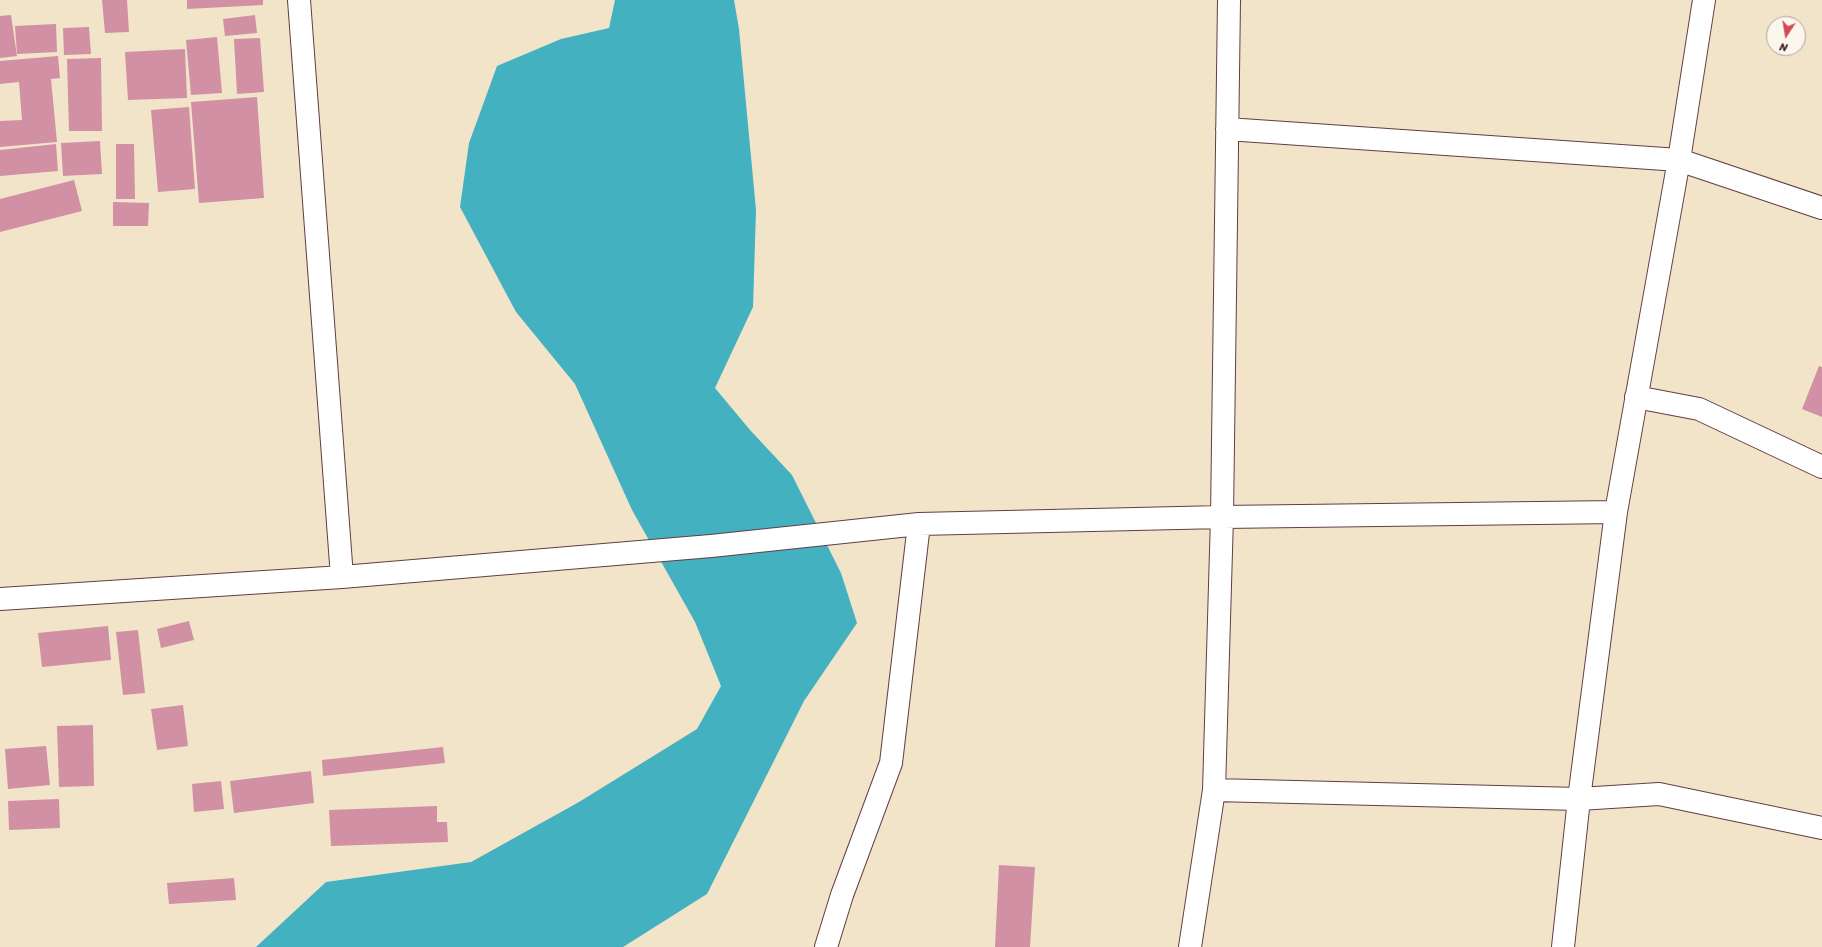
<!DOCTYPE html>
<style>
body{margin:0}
#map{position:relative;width:1822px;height:947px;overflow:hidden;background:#f1e4c9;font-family:Sriracha,sans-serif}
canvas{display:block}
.north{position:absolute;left:1766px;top:16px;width:40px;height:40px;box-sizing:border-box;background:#fbf7ec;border:1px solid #b4a19f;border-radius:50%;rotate:192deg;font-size:11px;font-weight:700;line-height:16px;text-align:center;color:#4a1f2b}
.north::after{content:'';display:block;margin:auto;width:14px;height:18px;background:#d1495b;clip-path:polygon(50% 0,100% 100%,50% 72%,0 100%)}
</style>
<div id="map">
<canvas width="1822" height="947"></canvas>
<div class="north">N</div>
</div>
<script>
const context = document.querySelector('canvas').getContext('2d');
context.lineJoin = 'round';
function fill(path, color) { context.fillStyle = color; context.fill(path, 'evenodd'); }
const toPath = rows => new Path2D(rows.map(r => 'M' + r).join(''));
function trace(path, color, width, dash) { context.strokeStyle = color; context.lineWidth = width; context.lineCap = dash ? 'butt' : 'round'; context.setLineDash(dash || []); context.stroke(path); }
fill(toPath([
 [615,0,734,0,739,29,756,210,753,307,715,388,750,430,792,475,841,573,857,623,804,701,707,894,623,947,256,947,326,882,471,862,579,802,697,729,721,686,695,622,632,510,575,384,516,312,460,207,469,143,497,66,561,39,609,28]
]), '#44b1c0');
fill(toPath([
 [102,0,127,0,129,32,105,33],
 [187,0,263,0,263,5,187,9],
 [11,15,17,56,0,58,0,16],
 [255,15,257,33,225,36,223,19],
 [56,24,57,52,17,54,15,26],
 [89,27,91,54,64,55,63,28],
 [217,37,222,93,191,95,186,40],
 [260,38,264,92,237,94,234,39],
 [185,49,187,98,128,100,125,52],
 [58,56,60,78,51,79,57,142,0,147,0,121,22,120,19,82,0,84,0,61],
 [101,58,102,131,69,131,67,59],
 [257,97,264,198,199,203,191,102],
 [189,107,195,189,158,192,151,110],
 [100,141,102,174,63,176,61,143],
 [56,144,58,171,0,176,0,150],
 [116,144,134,144,135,199,116,199],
 [74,180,82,211,0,232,0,199],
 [113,202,149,203,148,226,113,226],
 [1819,366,1822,367,1822,417,1802,409],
 [189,621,194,640,161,648,157,629],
 [108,626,111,660,42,667,38,633],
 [138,630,145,693,123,695,116,632],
 [183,705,188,746,157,750,151,709],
 [93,725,94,786,59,787,57,726],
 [46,746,50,785,8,789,5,749],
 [443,747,445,763,323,776,322,760],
 [311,771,314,803,234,813,230,781],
 [221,781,224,809,194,812,192,784],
 [59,799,60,828,9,830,8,801],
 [437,806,437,822,447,822,448,842,331,846,329,810],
 [999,865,1035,867,1030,947,995,947],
 [234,878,236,900,169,904,167,883]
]), '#d290a4');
const minor = toPath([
 [299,0,342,577],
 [1227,129,1679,160,1822,208],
 [1636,397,1699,409,1822,467],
 [0,599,342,577,711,546,919,524,1222,517,1616,512],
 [1214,790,1579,799,1659,794,1822,828],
 [826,947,842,895,891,763,919,524],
 [1190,947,1214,790,1222,517,1229,0],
 [1563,947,1579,799,1616,512,1679,160,1704,0]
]);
trace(minor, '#633d43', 24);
trace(minor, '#fff', 22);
</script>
